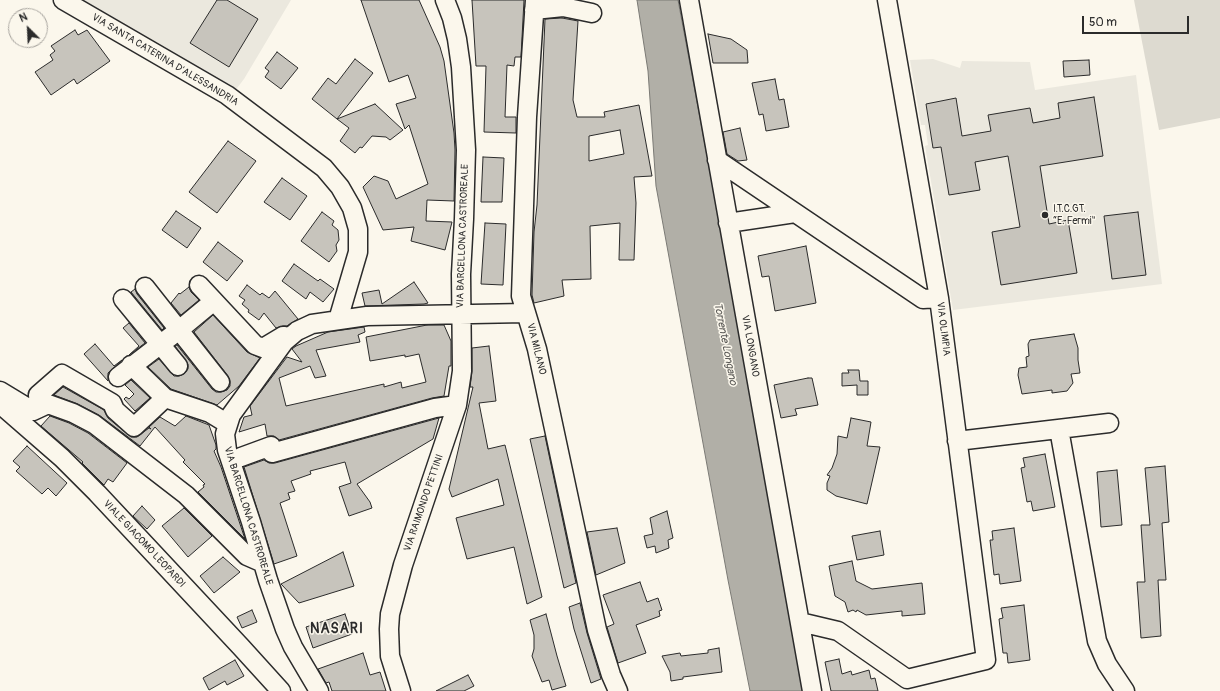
<!DOCTYPE html>
<meta charset="utf-8">
<style>
body{margin:0}
#map{position:relative;width:1220px;height:691px;overflow:hidden;background:#fbf7ec;font-family:Pangolin,sans-serif}
canvas{display:block}
.north{position:absolute;left:8px;top:8px;width:40px;height:40px;box-sizing:border-box;background:#fbf7ec;border:1px solid #a8a59f;border-radius:50%;rotate:336deg;font-size:11px;font-weight:700;line-height:16px;text-align:center;color:#2b2b2b}
.north::after{content:'';display:block;margin:auto;width:14px;height:18px;background:#2b2b2b;clip-path:polygon(50% 0,100% 100%,50% 72%,0 100%)}
.scale{position:absolute;left:1082px;top:16px;width:107px;height:18px;box-sizing:border-box;border:2px solid #2b2b2b;border-top:0;padding-left:5px;font-size:12px;line-height:14px;white-space:nowrap;color:#2b2b2b;-webkit-text-stroke:3px #fbf7ec;paint-order:stroke}
</style>
<div id="map">
<canvas width="1220" height="691"></canvas>
<div class="north">N</div>
<div class="scale">50 m</div>
</div>
<script>
const context = document.querySelector('canvas').getContext('2d');
context.lineJoin = 'round';
function fill(path, color) { context.fillStyle = color; context.fill(path, 'evenodd'); }
const toPath = rows => new Path2D(rows.map(r => 'M' + r).join(''));
function trace(path, color, width, dash) { context.strokeStyle = color; context.lineWidth = width; context.lineCap = dash ? 'butt' : 'round'; context.setLineDash(dash || []); context.stroke(path); }
function label(font, color, halo, rows, align = 'center') {
  context.font = font + ' Pangolin,sans-serif'; context.lineWidth = 3; context.setLineDash([]); context.textBaseline = 'middle'; context.strokeStyle = halo; context.fillStyle = color; for (const [text, x, y, turn = 0] of rows) {
    context.save(); context.translate(x, y); context.rotate((+turn || 0) * Math.PI / 180); context.textAlign = isNaN(turn) ? turn : align; if (halo) context.strokeText(text, 0, 0); context.fillText(text, 0, 0); context.restore();
  }
}
fill(toPath([
 [82,0,291,0,244,79,234,92],
 [933,59,960,68,962,61,1030,62,1035,90,1136,75,1162,284,953,310,925,146,928,145,925,125,921,125,910,60]
]), '#ebe8de');
fill(toPath([
 [1134,0,1220,0,1220,118,1159,130]
]), '#dddad0');
const water = toPath([
 [637,0,678,0,744,354,803,691,750,691,728,580,656,186,648,71,637,0]
]);
fill(water, '#b1afa7');
trace(water, '#7b7a75', 1);
const building = toPath([
 [217,0,227,0,258,19,229,67,190,43,217,0],
 [361,0,419,0,440,47,444,61,454,133,455,150,454,201,427,200,426,221,452,222,445,250,411,241,414,227,383,230,363,187,374,176,388,181,396,199,428,184,409,125,405,129,396,104,416,98,408,75,389,82,361,0],
 [472,0,524,0,521,57,515,57,514,66,507,65,505,117,516,117,516,133,484,132,486,66,476,66,472,0],
 [562,18,578,21,573,100,577,117,605,117,604,112,639,105,652,176,634,177,636,203,634,260,619,260,620,223,590,226,591,279,562,280,564,296,534,303,532,295,534,232,537,205,545,19,562,18],
 [620,130,624,154,589,161,589,136,620,130],
 [75,30,78,35,87,30,110,61,77,84,74,79,51,95,35,72,53,60,50,55,55,51,51,46,75,30],
 [708,34,731,39,747,50,748,63,713,63,708,34],
 [277,52,298,68,281,89,265,77,269,71,265,68,277,52],
 [355,59,373,73,337,119,312,99,328,78,336,84,355,59],
 [1089,60,1090,75,1064,77,1063,61,1089,60],
 [775,79,779,100,784,99,789,127,766,131,763,114,759,115,752,83,775,79],
 [1094,97,1103,156,1040,166,1049,224,1068,220,1077,273,1001,285,992,232,1020,227,1008,156,975,162,980,190,949,195,941,147,933,148,926,104,956,98,962,136,991,131,988,115,1030,108,1033,123,1060,118,1058,103,1094,97],
 [375,104,403,130,390,140,386,137,372,136,362,148,360,147,355,153,340,141,349,128,337,119,375,104],
 [740,128,747,160,738,161,727,154,723,132,740,128],
 [228,141,256,161,217,213,189,192,228,141],
 [483,157,504,158,502,202,481,202,483,157],
 [282,178,307,196,290,220,264,202,282,178],
 [176,211,201,228,187,248,162,230,176,211],
 [322,212,334,221,332,225,338,230,339,240,336,245,337,251,329,262,301,241,322,212],
 [1138,212,1146,275,1112,279,1104,216,1138,212],
 [485,223,506,224,503,285,481,284,485,223],
 [218,242,243,261,227,281,203,262,218,242],
 [806,246,816,303,775,311,769,276,762,277,758,256,806,246],
 [294,264,318,281,320,279,334,289,323,302,310,292,306,299,282,281,294,264],
 [414,282,428,303,424,304,365,306,362,293,379,290,382,304,414,282],
 [247,285,260,295,262,293,269,298,275,291,298,319,287,326,283,326,276,328,264,313,259,320,248,312,249,310,242,304,245,300,239,296,247,285],
 [189,287,191,292,199,300,181,315,171,303,179,293,180,294,189,287],
 [135,289,137,294,164,328,162,330,131,292,135,289],
 [213,315,247,352,260,358,239,386,217,405,171,389,148,367,159,359,174,376,179,376,184,374,188,369,188,364,175,346,177,345,212,389,216,392,221,392,227,390,230,386,230,381,228,376,194,332,213,315],
 [129,323,145,343,129,355,139,346,123,328,129,323],
 [427,325,444,325,451,341,451,366,449,366,444,396,432,398,279,440,274,436,267,436,265,424,239,432,244,417,252,415,250,406,287,357,302,362,292,349,296,346,328,332,364,327,365,332,358,335,360,342,316,350,326,376,315,378,310,366,279,378,286,406,384,384,384,387,401,382,402,388,426,382,419,354,405,357,405,355,370,361,366,337,427,325],
 [1074,334,1078,348,1078,360,1080,373,1071,374,1073,383,1067,391,1052,393,1052,390,1022,394,1018,375,1019,368,1027,367,1026,357,1029,356,1028,344,1030,340,1074,334],
 [95,344,114,366,122,360,108,373,108,381,84,354,95,344],
 [489,346,496,401,479,403,488,449,505,445,542,597,527,604,514,547,467,559,456,518,504,505,498,479,452,497,449,489,473,387,470,387,472,371,472,348,489,346],
 [848,370,859,370,860,381,868,381,868,395,857,395,857,385,842,386,842,373,849,373,848,370],
 [808,378,812,378,818,405,795,409,797,415,781,418,774,385,808,378],
 [131,380,150,398,135,411,124,399,126,397,129,399,134,394,125,385,131,380],
 [63,387,104,410,108,418,131,437,137,437,149,428,151,429,149,427,160,417,175,426,186,416,209,425,216,445,216,449,214,451,221,467,245,539,198,492,204,487,203,485,205,484,183,462,185,460,155,427,140,446,99,415,78,404,54,395,63,387],
 [50,416,69,423,88,433,127,463,113,482,108,479,104,485,82,463,83,462,41,426,50,416],
 [439,418,433,439,357,484,370,502,372,508,349,516,339,487,351,483,345,462,310,471,311,474,291,481,295,491,288,493,290,499,280,503,297,556,274,564,244,467,264,460,269,463,275,463,439,418],
 [851,418,871,422,867,446,880,447,867,504,836,496,827,490,827,483,830,476,827,475,832,468,837,454,838,436,847,438,851,418],
 [545,436,576,583,564,588,530,439,545,436],
 [27,446,67,483,56,496,48,488,42,494,16,471,20,467,13,461,27,446],
 [1045,454,1055,507,1033,511,1031,501,1027,502,1021,468,1025,467,1023,458,1045,454],
 [1165,466,1169,522,1162,523,1166,580,1158,580,1161,636,1141,638,1137,582,1145,582,1141,525,1150,525,1145,468,1165,466],
 [1117,470,1122,525,1101,527,1097,472,1117,470],
 [142,506,155,520,147,529,133,516,142,506],
 [184,508,212,536,188,557,162,526,184,508],
 [667,511,673,538,668,540,669,548,656,553,655,546,647,548,644,536,653,534,650,518,667,511],
 [617,528,625,563,596,575,587,532,617,528],
 [1014,528,1021,581,1000,584,999,574,994,575,990,540,993,540,992,531,1014,528],
 [880,531,884,555,857,560,852,536,880,531],
 [343,552,354,586,299,603,281,584,343,552],
 [223,557,240,572,214,593,200,576,223,557],
 [852,561,856,581,872,589,922,583,925,614,902,616,902,611,866,615,857,610,856,612,853,610,848,612,845,602,835,596,829,566,852,561],
 [640,582,647,602,658,598,662,610,659,611,660,616,636,625,646,653,618,663,607,627,614,624,603,595,640,582],
 [580,603,587,633,601,679,591,683,574,629,569,607,580,603],
 [1024,605,1030,660,1008,663,1007,653,1003,653,999,619,1003,618,1001,608,1024,605],
 [252,610,257,622,242,628,237,617,252,610],
 [345,614,352,634,313,648,306,627,345,614],
 [546,614,557,656,566,686,552,690,549,680,542,682,532,656,534,649,534,635,530,620,546,614],
 [719,648,722,672,683,677,683,679,671,681,670,672,662,656,680,653,681,656,708,653,708,650,719,648],
 [363,653,370,675,380,672,386,691,332,691,329,682,326,683,318,669,363,653],
 [839,659,842,674,851,671,852,675,869,670,871,679,875,678,878,691,831,691,825,662,839,659],
 [235,660,244,676,227,685,225,681,209,690,203,678,235,660],
 [468,675,474,686,464,691,436,691,468,675]
]);
fill(building, '#c7c4bc');
trace(building, '#2b2b2b', 1);
const minor = toPath([
 [63,0,227,95,324,168,340,187,352,208,358,229,358,252,338,320],
 [535,0,527,117,521,296,537,349,597,630,611,675,618,691],
 [689,0,812,691],
 [534,10,563,7,592,13],
 [717,160,923,299,939,298],
 [728,223,795,213],
 [199,285,255,345,263,348,283,336,285,336],
 [145,287,220,382],
 [123,299,178,366],
 [131,365,165,398,210,413,228,424],
 [118,377,179,330,214,301],
 [0,391,33,411,48,404,73,413,94,424,186,495,247,556,263,563],
 [0,404,62,458,97,493,241,647,281,691],
 [39,408,38,395,62,374,112,403,115,410,134,427,165,398],
 [1059,429,1097,641,1107,664,1125,691],
 [957,441,1109,423],
 [241,457,271,446,272,453,435,408,457,405],
 [800,622,838,631,907,679,986,660,939,298,887,0],
 [319,691,293,647,285,629,268,580,251,522,227,450,225,434,231,415,284,342,297,331,312,324,367,316,525,313],
 [401,691,390,656,389,629,390,614,403,565,457,405,462,371,461,274,464,219,466,150,461,67,457,39,452,18,445,0]
]);
trace(minor, '#2b2b2b', 21);
trace(minor, '#fbf7ec', 18);
for (const [x, y, r, color] of [
 [1045,215,4,"#2b2b2b"]
]) { const dot = new Path2D(); dot.arc(x, y, r, 0, 2 * Math.PI); context.fillStyle = color; context.fill(dot); trace(dot, '#fbf7ec', 1.5); }
label('10px', '#2b2b2b', '#fbf7ec', [
 ["VIA SANTA CATERINA D'ALESSANDRIA",165,60,31],
 ["VIA BARCELLONA CASTROREALE",463,236,-88],
 ["VIA OLIMPIA",943,329,83],
 ["VIA LONGANO",750,346,80],
 ["VIA MILANO",536,349,76],
 ["VIA RAIMONDO PETTINI",424,503,-71],
 ["VIA BARCELLONA CASTROREALE",248,516,73],
 ["VIALE GIACOMO LEOPARDI",144,544,47]
]);
label('10px', '#2b2b2b', '#fbf7ec', [
 ["I.T.C.GT.",1053,209],
 ["“E. Fermi\"",1053,221]
], 'left');
label('italic 11px', '#5a5956', '#fbf7ec', [
 ["Torrente Longano",725,344,79]
]);
context.letterSpacing = '1px';
label('bold 14px', '#2b2b2b', '#fbf7ec', [
 ["NASARI",337,629]
]);
context.letterSpacing = '0px';
</script>
